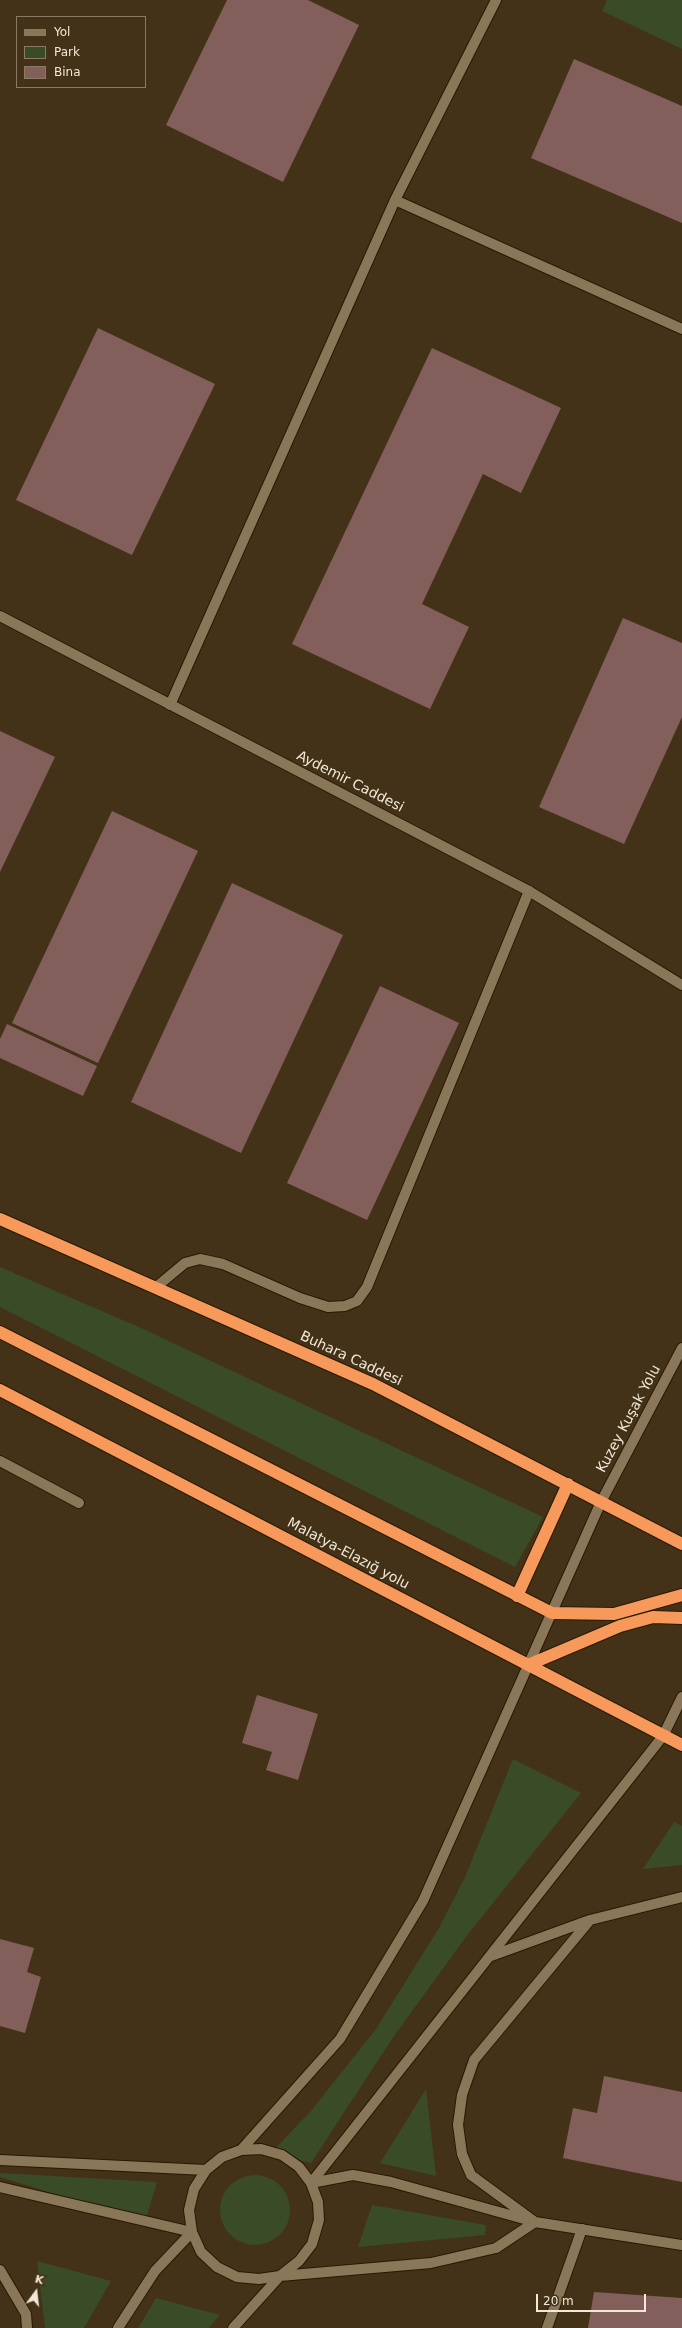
<!DOCTYPE html>
<meta charset="utf-8">
<style>
body{margin:0}
#map{position:relative;width:682px;height:2328px;overflow:hidden;background:#433217;font-family:"DejaVu Sans",sans-serif}
canvas{display:block}
.legend{position:absolute;left:16px;top:16px;width:130px;height:72px;box-sizing:border-box;background:#433217;border:1px solid #897a64;margin:0;padding:5px 7px;list-style:none;font-size:12px;color:#f2e7d8}
.legend li{display:flex;align-items:center;gap:8px;height:20px}
.legend b{width:20px;border:1px solid #897a64}
.north{position:absolute;left:16px;top:2272px;width:40px;height:40px;-webkit-text-stroke:3px #433217;paint-order:stroke;rotate:15deg;font-size:11px;font-weight:700;line-height:16px;text-align:center;color:#f2e7d8}
.north::after{content:'';display:block;margin:auto;width:14px;height:18px;background:#f2e7d8;clip-path:polygon(50% 0,100% 100%,50% 72%,0 100%)}
.scale{position:absolute;left:536px;top:2294px;width:110px;height:18px;box-sizing:border-box;border:2px solid #f2e7d8;border-top:0;padding-left:5px;font-size:12px;line-height:14px;white-space:nowrap;color:#f2e7d8;-webkit-text-stroke:3px #433217;paint-order:stroke}
</style>
<div id="map">
<canvas width="682" height="2328"></canvas>
<ul class="legend">
<li><b style="height:5px;background:#8a775a"></b>Yol</li>
<li><b style="height:11px;background:#3a4b27"></b>Park</li>
<li><b style="height:11px;background:#835f5c"></b>Bina</li>
</ul>
<div class="north">K</div>
<div class="scale">20 m</div>
</div>
<script>
const context = document.querySelector('canvas').getContext('2d');
context.lineJoin = 'round';
function fill(path, color) { context.fillStyle = color; context.fill(path, 'evenodd'); }
const toPath = rows => new Path2D(rows.map(r => 'M' + r).join(''));
function trace(path, color, width, dash) { context.strokeStyle = color; context.lineWidth = width; context.lineCap = dash ? 'butt' : 'round'; context.setLineDash(dash || []); context.stroke(path); }
function label(font, color, halo, rows, align = 'center') {
  context.font = font + ' "DejaVu Sans",sans-serif'; context.lineWidth = 3; context.setLineDash([]); context.textBaseline = 'middle'; context.strokeStyle = halo; context.fillStyle = color; for (const [text, x, y, turn = 0] of rows) {
    context.save(); context.translate(x, y); context.rotate((+turn || 0) * Math.PI / 180); context.textAlign = isNaN(turn) ? turn : align; if (halo) context.strokeText(text, 0, 0); context.fillText(text, 0, 0); context.restore();
  }
}
fill(toPath([
 [607,0,682,0,682,49,602,11],
 [0,1267,141,1328,543,1517,515,1567,0,1307],
 [513,1759,581,1793,465,1938,392,2039,311,2163,270,2154,310,2112,376,2029,439,1928,465,1877],
 [674,1822,682,1826,682,1865,643,1869],
 [426,2089,436,2176,380,2163],
 [0,2173,157,2182,145,2222,0,2177],
 '220 2210a35 35 0 1 1 70 0a35 35 0 1 1-70 0Z',
 [372,2205,486,2225,485,2235,358,2247],
 [37,2261,111,2281,84,2328,45,2328],
 [156,2298,220,2315,209,2328,138,2328]
]), '#3a4b27');
fill(toPath([
 [227,0,308,0,359,25,283,182,166,125],
 [574,59,682,106,682,223,531,158],
 [98,328,215,384,132,555,16,500],
 [432,348,561,408,521,493,483,474,422,604,469,627,430,709,292,644],
 [623,618,682,643,682,717,624,844,539,807],
 [0,731,55,757,0,872],
 [112,811,198,851,98,1063,12,1023],
 [232,883,343,935,241,1153,131,1102],
 [380,986,459,1023,367,1220,287,1183],
 [7,1024,97,1066,83,1096,0,1058,0,1039],
 [257,1695,318,1714,298,1780,266,1770,272,1752,242,1743],
 [0,1939,34,1948,27,1972,41,1977,25,2033,0,2026],
 [604,2076,682,2092,682,2182,563,2158,573,2108,597,2113],
 [594,2292,682,2298,682,2328,588,2328]
]), '#835f5c');
const street = toPath([
 [395,200,682,329],
 [170,705,395,200,496,0],
 [155,1288,185,1263,200,1259,223,1264,300,1298,328,1307,345,1306,357,1301,367,1287,529,891],
 [0,1461,79,1503],
 [547,2328,582,2229]
]);
const secondary = toPath([
 [0,616,529,891,682,985],
 [491,1956,590,1920,682,1897],
 [241,2150,340,2039,423,1901,601,1502,682,1348],
 [0,2160,206,2170],
 [311,2183,663,1736,682,1697],
 [311,2183,353,2175,391,2182,535,2222,682,2245],
 [0,2187,192,2232,155,2271,118,2328],
 [535,2222,471,2175,462,2154,458,2125,462,2095,474,2060,590,1920],
 [0,2270,26,2314,27,2328],
 [233,2328,280,2276,299,2261,312,2244,319,2220,318,2202,311,2183,299,2167,282,2155,261,2149,241,2150,222,2157,206,2170,194,2189,189,2210,192,2232,201,2252,217,2267,237,2277,259,2279,280,2276,431,2263,496,2248,535,2222]
]);
const highway = toPath([
 [0,1219,373,1384,682,1544],
 [0,1332,552,1613,614,1614,682,1595],
 [0,1390,682,1745],
 [517,1596,568,1484],
 [528,1665,620,1626,653,1617,682,1618]
]);
trace(street, '#291900', 12);
trace(secondary, '#291900', 12);
trace(highway, '#291900', 14);
trace(street, '#8a775a', 10);
trace(secondary, '#8a775a', 10);
trace(highway, '#f6995b', 12);
label('14px', '#f2e7d8', '#433217', [
 ["Aydemir Caddesi",350,782,27],
 ["Buhara Caddesi",351,1359,25],
 ["Kuzey Kuşak Yolu",629,1419,-62],
 ["Malatya-Elazığ yolu",348,1554,28]
]);
</script>
